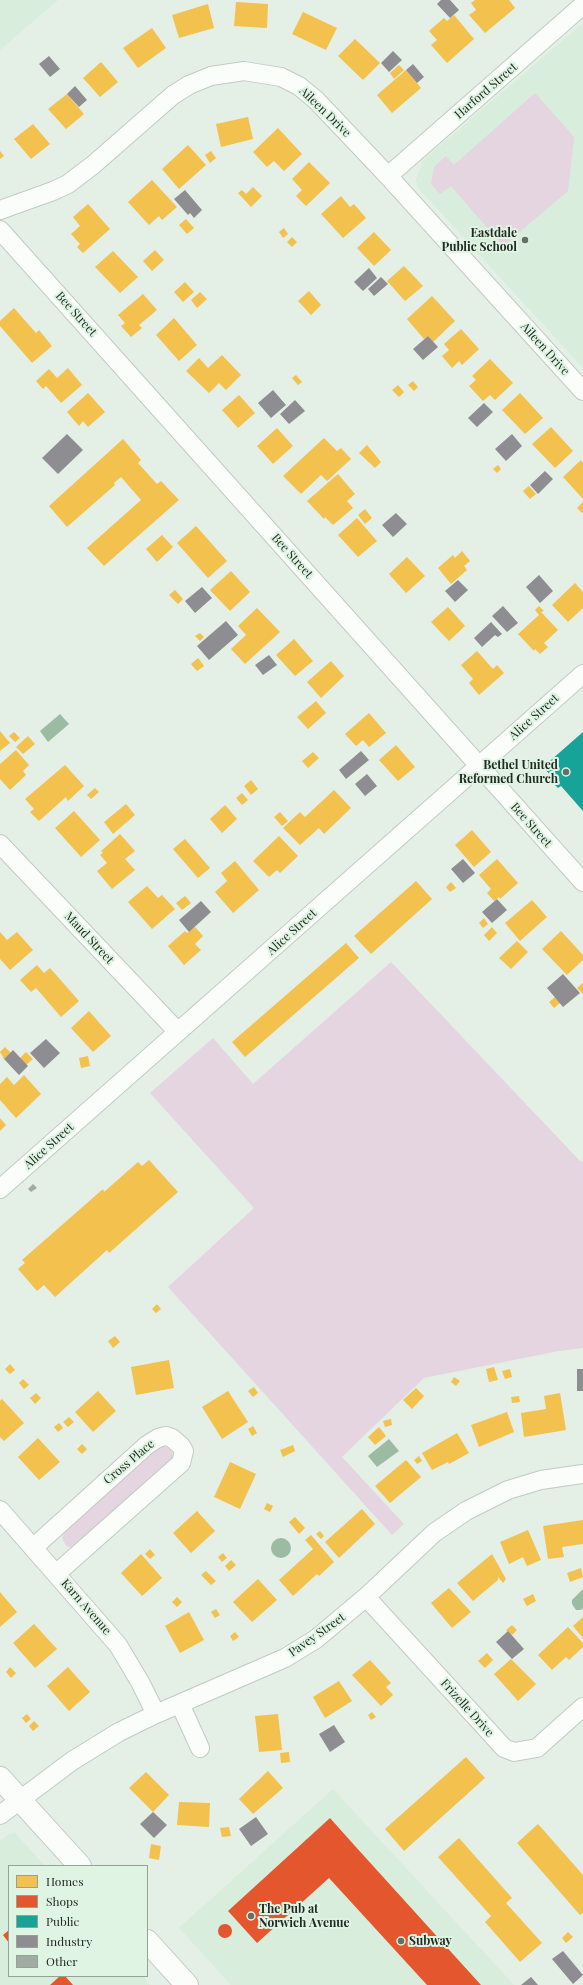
<!DOCTYPE html>
<style>
body{margin:0}
#map{position:relative;width:583px;height:1985px;overflow:hidden;background:#e4efe6;font-family:"Playfair Display",serif}
canvas{display:block}
.legend{position:absolute;left:8px;top:1865px;width:140px;height:112px;box-sizing:border-box;background:#dff4e3;border:1px solid #93a396;margin:0;padding:5px 7px;list-style:none;font-size:12px;color:#222a23}
.legend li{display:flex;align-items:center;gap:8px;height:20px}
.legend b{width:20px;border:1px solid #93a396}
</style>
<div id="map">
<canvas width="583" height="1985"></canvas>
<ul class="legend">
<li><b style="height:11px;background:#f2c14e"></b>Homes</li>
<li><b style="height:11px;background:#e4572e"></b>Shops</li>
<li><b style="height:11px;background:#17a398"></b>Public</li>
<li><b style="height:11px;background:#8d8d92"></b>Industry</li>
<li><b style="height:11px;background:#a1aaa3"></b>Other</li>
</ul>
</div>
<script>
const context = document.querySelector('canvas').getContext('2d');
context.lineJoin = 'round';
function fill(path, color) { context.fillStyle = color; context.fill(path, 'evenodd'); }
const toPath = rows => new Path2D(rows.map(r => 'M' + r).join(''));
function trace(path, color, width, dash) { context.strokeStyle = color; context.lineWidth = width; context.lineCap = dash ? 'butt' : 'round'; context.setLineDash(dash || []); context.stroke(path); }
function label(font, color, halo, rows, align = 'center') {
  context.font = font + ' "Playfair Display",serif'; context.lineWidth = 4; context.setLineDash([]); context.textBaseline = 'middle'; context.strokeStyle = halo; context.fillStyle = color; for (const [text, x, y, turn = 0] of rows) {
    context.save(); context.translate(x, y); context.rotate((+turn || 0) * Math.PI / 180); context.textAlign = isNaN(turn) ? turn : align; if (halo) context.strokeText(text, 0, 0); context.fillText(text, 0, 0); context.restore();
  }
}
fill(toPath([
 [0,0,58,0,0,50],
 [583,23,583,368,420,190,416,181,418,173,422,164,421,162],
 [333,1789,514,1985,231,1985,179,1928],
 [15,1833,45,1866,9,1866,9,1976,143,1976,150,1985,0,1985,0,1841,9,1834]
]), '#d8eddc');
fill(toPath([
 [535,93,574,137,568,191,503,246,451,186,440,194,431,184,434,167,446,156,454,165],
 [391,962,580,1161,583,1162,583,1348,559,1351,424,1378,342,1457,404,1524,392,1535,168,1287,254,1208,150,1093,213,1038,253,1084],
 [163,1446,171,1449,174,1458,74,1548,66,1546,62,1538,66,1530,156,1450]
]), '#e4d5e0');
fill(toPath([
 [60,714,69,724,48,742,40,731],
 [389,1439,399,1451,377,1467,368,1456],
 '271 1548a10 10 0 1 1 20 0a10 10 0 1 1-20 0Z',
 [583,1589,583,1608,581,1610,576,1610,572,1604,572,1600]
]), '#9bbba2');
fill(toPath([
 [475,0,509,0,515,8,485,33,469,15,476,10,471,3],
 [236,2,268,4,267,28,234,26],
 [208,4,214,28,179,38,172,15],
 [303,12,337,28,326,50,292,34],
 [454,15,474,39,447,63,431,45,437,40,429,31,444,18,447,21],
 [152,28,166,48,138,68,123,48],
 [355,39,380,63,363,80,338,56],
 [101,62,118,82,100,97,83,78],
 [399,65,404,70,394,79,390,73],
 [406,70,421,88,392,113,377,95],
 [67,94,84,114,66,129,48,109],
 [248,117,253,139,221,147,216,124],
 [33,124,50,144,31,159,14,139],
 [278,128,302,154,284,171,274,161,267,167,253,152],
 [188,145,206,165,179,189,162,169],
 [0,151,4,156,0,159],
 [211,151,216,158,210,163,205,155],
 [309,162,330,183,306,206,296,196,302,190,292,179],
 [152,180,177,207,162,220,159,216,149,225,128,202],
 [253,187,262,196,251,207,238,193,242,190,246,194],
 [341,196,350,207,354,204,366,218,343,238,321,214],
 [88,204,110,229,83,253,77,247,80,244,71,234,80,226,73,217],
 [186,219,194,228,187,234,179,225],
 [284,228,288,234,283,238,279,232],
 [374,232,391,250,374,266,357,248],
 [292,237,297,242,292,247,287,242],
 [155,250,164,260,152,271,143,261],
 [113,251,138,277,120,293,95,267],
 [404,266,423,286,405,301,387,281],
 [185,282,194,292,183,302,174,292],
 [309,291,321,305,311,315,298,301],
 [200,292,207,299,197,308,191,300],
 [143,294,157,310,139,325,142,328,131,337,121,326,125,323,118,315],
 [432,296,455,321,433,342,428,336,424,339,407,319],
 [14,308,36,333,39,330,52,346,32,363,0,326,0,321],
 [174,318,197,345,179,361,156,335],
 [461,329,479,349,462,365,459,361,452,368,442,356,449,350,444,344],
 [222,355,241,375,226,390,219,383,209,393,186,371,199,358,208,368],
 [490,359,513,383,495,400,490,395,483,401,469,386,476,380,472,376],
 [68,368,82,385,61,403,46,386,43,389,36,381,49,369,57,378],
 [296,375,302,382,298,385,292,378],
 [413,381,418,387,414,391,408,385],
 [398,385,404,392,399,397,392,390],
 [88,393,105,412,88,427,83,421,79,426,67,412],
 [520,393,543,418,525,434,502,410],
 [239,395,255,413,238,428,222,410],
 [551,427,573,451,555,468,532,444],
 [277,428,293,446,273,464,257,446],
 [324,438,337,451,341,448,351,459,327,481,321,475,301,494,283,476],
 [123,439,141,460,138,463,157,484,161,481,179,500,104,566,87,548,141,500,121,477,114,483,115,485,67,527,49,506],
 [367,445,381,462,375,468,359,453],
 [581,460,583,463,583,499,563,477],
 [498,465,501,469,497,473,493,469],
 [338,474,355,494,347,501,353,508,333,525,325,517,324,519,307,501],
 [529,486,536,494,530,499,523,491],
 [583,502,583,512,582,513,577,508],
 [365,509,372,518,365,524,358,515],
 [357,518,377,541,358,557,338,535],
 [196,526,227,561,208,578,177,543],
 [162,535,173,547,157,562,146,549],
 [462,551,470,561,464,566,467,570,451,584,438,568,453,555,455,558],
 [407,557,425,576,406,593,389,574],
 [231,571,250,592,230,611,210,590],
 [575,583,583,592,583,608,568,622,552,605],
 [175,590,183,599,178,604,169,595],
 [539,606,544,611,541,612,558,630,544,643,548,647,540,654,535,649,534,651,518,634,539,615,535,610],
 [448,607,465,626,449,641,431,622],
 [257,608,280,632,245,664,231,649,246,635,238,626],
 [200,633,204,637,200,641,195,636],
 [294,639,313,661,295,676,276,655],
 [477,651,493,669,497,665,504,673,479,695,469,683,473,679,461,665],
 [198,658,204,666,197,671,191,664],
 [331,661,344,676,321,698,307,682],
 [316,701,326,713,308,729,297,717],
 [369,713,386,733,369,747,363,740,356,746,345,734],
 [0,731,10,743,0,751],
 [14,732,20,738,15,742,9,736],
 [28,736,35,744,23,754,16,747],
 [396,745,415,767,398,781,379,760],
 [16,750,29,765,23,771,26,775,10,790,0,779,0,764],
 [313,752,319,758,308,768,302,761],
 [65,765,84,786,68,801,66,797,39,821,30,812,34,809,25,799],
 [251,780,258,789,251,795,244,786],
 [95,788,99,792,91,799,87,795],
 [334,790,351,808,324,834,319,828,300,845,283,828,300,812,305,817],
 [242,793,248,800,242,805,236,798],
 [126,804,135,815,113,834,104,822],
 [225,805,237,819,222,833,210,819],
 [74,811,100,840,81,857,55,828],
 [280,812,288,821,282,826,274,817],
 [472,830,491,852,474,867,455,845],
 [120,834,135,851,125,859,135,870,112,889,97,871,107,863,100,855,103,853,101,851],
 [279,836,298,856,280,873,277,870,269,877,253,861],
 [185,839,210,868,198,878,173,849],
 [497,859,518,883,500,899,499,897,494,901,487,893,491,889,479,875],
 [235,861,259,890,233,913,215,892,227,881,221,873],
 [416,881,432,899,371,954,354,936],
 [451,882,456,888,450,892,446,887],
 [147,886,158,898,162,895,175,909,152,929,128,902],
 [185,896,191,903,182,910,176,903],
 [532,900,547,917,520,941,505,923],
 [484,918,488,924,483,928,479,923],
 [195,927,203,936,195,944,201,950,184,965,168,946,185,931,187,933],
 [492,927,497,933,489,941,484,935],
 [561,931,583,955,583,960,567,975,542,949],
 [0,932,7,940,17,932,33,950,10,970,0,959],
 [517,941,528,952,511,969,499,958],
 [346,943,359,958,245,1057,232,1042],
 [37,965,44,973,50,968,79,1001,61,1017,36,988,31,992,20,980],
 [583,983,583,994,577,988],
 [555,997,560,1003,554,1008,549,1002],
 [89,1011,111,1036,93,1052,71,1028],
 [5,1047,11,1053,4,1059,0,1052],
 [26,1052,33,1059,26,1065,20,1058],
 [88,1056,90,1066,81,1068,79,1058],
 [24,1075,41,1094,16,1118,0,1100,0,1084,7,1077,14,1085],
 [0,1118,6,1125,0,1131],
 [149,1160,178,1192,109,1253,107,1250,55,1297,44,1285,37,1291,18,1269,25,1263,22,1260,103,1189,104,1192,138,1162,142,1166],
 [157,1304,161,1309,156,1313,152,1309],
 [115,1336,120,1342,113,1348,108,1341],
 [169,1360,174,1388,136,1395,131,1367],
 [10,1364,15,1370,10,1374,5,1369],
 [494,1367,498,1380,489,1382,486,1369],
 [510,1369,512,1377,505,1379,502,1371],
 [454,1377,460,1381,456,1386,451,1382],
 [23,1379,29,1385,24,1389,19,1383],
 [254,1387,258,1393,253,1397,248,1391],
 [416,1388,424,1396,412,1409,403,1400],
 [98,1391,116,1411,93,1432,75,1412],
 [228,1391,248,1422,222,1439,202,1407],
 [36,1393,41,1398,35,1404,30,1398],
 [560,1393,566,1430,524,1437,521,1413,546,1409,544,1396],
 [519,1396,520,1402,512,1403,511,1397],
 [2,1399,24,1423,4,1441,0,1437,0,1401],
 [507,1412,514,1432,479,1447,471,1425],
 [69,1417,74,1422,68,1427,63,1422],
 [391,1419,392,1425,385,1427,383,1421],
 [59,1423,63,1428,58,1432,54,1427],
 [253,1426,257,1433,252,1436,248,1429],
 [379,1427,386,1436,375,1445,368,1437],
 [457,1433,469,1453,449,1464,448,1462,432,1470,422,1453],
 [38,1438,60,1462,39,1480,18,1457],
 [82,1444,87,1449,82,1454,77,1449],
 [293,1445,295,1451,283,1457,280,1450],
 [419,1456,422,1461,417,1464,414,1460],
 [406,1460,421,1477,390,1503,375,1486],
 [230,1462,256,1474,240,1509,214,1497],
 [267,1503,273,1506,270,1512,264,1509],
 [362,1509,375,1524,339,1558,325,1542],
 [197,1511,215,1531,191,1553,173,1533],
 [295,1517,305,1528,299,1534,289,1522],
 [583,1520,583,1544,562,1547,564,1557,548,1559,543,1526],
 [528,1530,541,1560,527,1566,523,1557,509,1564,500,1542],
 [320,1531,324,1536,321,1539,316,1534],
 [311,1535,334,1562,319,1576,317,1574,293,1596,279,1580,313,1549,305,1540],
 [150,1549,155,1555,150,1559,145,1554],
 [223,1553,227,1558,222,1562,218,1557],
 [141,1554,162,1578,142,1596,121,1573],
 [492,1554,506,1579,503,1583,498,1577,498,1580,473,1601,457,1583],
 [231,1560,236,1565,229,1571,225,1566],
 [581,1568,583,1577,570,1582,567,1573],
 [206,1571,216,1581,211,1585,201,1575],
 [258,1579,277,1600,252,1622,233,1602],
 [449,1588,471,1612,452,1628,431,1603],
 [0,1592,17,1612,0,1627],
 [533,1594,536,1601,527,1606,523,1599],
 [177,1597,182,1602,177,1607,172,1602],
 [216,1609,220,1615,215,1618,211,1612],
 [189,1612,204,1640,180,1653,165,1626],
 [583,1617,583,1638,573,1626],
 [34,1624,57,1649,35,1668,13,1643],
 [512,1625,517,1630,512,1635,506,1630],
 [568,1627,583,1643,583,1647,569,1660,566,1657,552,1670,538,1655],
 [235,1632,239,1637,233,1641,230,1636],
 [487,1653,493,1660,485,1668,478,1661],
 [511,1659,536,1684,518,1701,494,1674],
 [370,1660,391,1683,386,1687,393,1695,381,1706,352,1675],
 [10,1667,16,1673,11,1678,6,1672],
 [68,1667,90,1692,69,1711,47,1686],
 [339,1681,352,1701,325,1718,313,1697],
 [372,1712,376,1717,371,1720,368,1715],
 [27,1714,31,1719,26,1723,22,1718],
 [278,1714,282,1750,259,1752,255,1716],
 [34,1721,39,1726,33,1731,29,1726],
 [289,1752,290,1762,281,1763,280,1753],
 [466,1757,485,1778,404,1851,385,1829],
 [268,1771,283,1788,253,1814,239,1799],
 [146,1772,169,1795,153,1812,129,1788],
 [179,1802,210,1803,209,1827,177,1825],
 [538,1824,583,1875,583,1913,580,1915,517,1843],
 [229,1827,231,1836,222,1837,220,1828],
 [459,1838,512,1898,506,1903,542,1943,520,1962,485,1922,491,1916,438,1857],
 [151,1844,161,1846,159,1860,149,1858],
 [568,1932,573,1937,566,1943,562,1938]
]), '#f2c14e');
fill(toPath([
 [330,1818,355,1846,481,1985,427,1985,329,1878,257,1943,228,1911],
 '218 1931a7 7 0 1 1 14 0a7 7 0 1 1-14 0Z',
 [9,1930,9,1943,3,1935],
 [60,1976,65,1976,73,1985,50,1985]
]), '#e4572e');
fill(toPath([
 [583,732,583,811,561,786,558,788,550,780,553,778,543,767]
]), '#17a398');
fill(toPath([
 [441,0,450,0,459,10,450,18,437,4],
 [393,51,402,60,389,72,381,63],
 [49,56,60,69,50,77,39,64],
 [413,64,424,77,417,83,406,70],
 [75,86,87,100,79,107,67,94],
 [185,190,202,210,194,218,190,213,188,215,174,199],
 [369,268,377,278,363,291,354,282],
 [381,277,388,284,374,296,368,289],
 [428,336,438,347,423,360,413,349],
 [273,390,286,405,271,418,258,403],
 [295,400,305,411,289,424,280,414],
 [484,403,493,412,477,427,468,418],
 [67,434,83,450,58,474,42,458],
 [512,434,522,446,506,461,495,449],
 [545,471,553,479,538,494,530,485],
 [396,513,407,524,393,537,382,525],
 [539,575,553,591,540,603,526,587],
 [458,580,468,590,455,602,445,591],
 [202,587,212,598,195,613,185,601],
 [503,606,518,623,507,632,492,616],
 [226,621,238,635,209,660,197,646],
 [491,622,502,634,498,637,495,635,482,647,474,638],
 [269,655,277,665,263,675,255,665],
 [361,751,369,760,346,779,339,770],
 [367,774,377,786,365,796,355,784],
 [463,859,475,873,463,883,451,869],
 [497,899,507,910,492,923,482,912],
 [201,901,211,912,189,932,179,920],
 [563,974,580,993,563,1007,547,988],
 [46,1039,60,1053,44,1068,30,1053],
 [13,1050,28,1066,19,1075,4,1059],
 [577,1369,583,1369,583,1391,577,1391],
 [508,1631,524,1649,512,1659,496,1642],
 [334,1725,345,1742,330,1752,319,1734],
 [153,1812,167,1825,154,1838,140,1824],
 [256,1817,268,1834,251,1846,239,1829],
 [563,1951,583,1975,573,1984,552,1959],
 [531,1977,538,1985,521,1985]
]), '#8d8d92');
fill(toPath([
 [33,1184,37,1188,31,1192,28,1189]
]), '#a1aaa3');
const minor = toPath([
 [388,176,583,5],
 [0,210,53,191,68,184,93,165,173,95,189,85,211,76,244,71,281,77,299,86,316,100,388,176,583,391],
 [0,230,583,882],
 [0,844,178,1032],
 [0,1189,583,674],
 [0,1510,118,1645,140,1682,156,1714],
 [34,1547,147,1445,158,1438,166,1436,172,1438,181,1446,184,1451,181,1463,57,1573],
 [366,1597,504,1748,514,1752,537,1748,583,1707],
 [180,1704,200,1748],
 [0,1815,72,1761,119,1732,156,1714,285,1658,316,1639,366,1597,434,1533,466,1511,508,1490,541,1480,583,1474]
]);
const major = toPath([
 [0,1778,80,1866],
 [147,1941,187,1985]
]);
trace(minor, '#c1cac3', 20);
trace(major, '#c1cac3', 24);
trace(minor, '#fbfdfb', 18);
trace(major, '#fbfdfb', 22);
for (const [x, y, r, color] of [
 [525,240,4,"#666f67"],
 [566,772,4,"#666f67"],
 [251,1916,4,"#666f67"],
 [401,1941,4,"#666f67"]
]) { const dot = new Path2D(); dot.arc(x, y, r, 0, 2 * Math.PI); context.fillStyle = color; context.fill(dot); trace(dot, '#dff4e3', 1.5); }
label('12px', '#222a23', '#dff4e3', [
 ["Harford Street",486,91,-41],
 ["Aileen Drive",325,112,44],
 ["Bee Street",76,314,48],
 ["Aileen Drive",545,349,48],
 ["Bee Street",292,556,48],
 ["Alice Street",534,717,-42],
 ["Bee Street",531,825,48],
 ["Alice Street",292,932,-42],
 ["Maud Street",89,938,47],
 ["Alice Street",49,1146,-42],
 ["Cross Place",129,1462,-40],
 ["Karn Avenue",86,1607,49],
 ["Pavey Street",317,1635,-35],
 ["Frizelle Drive",467,1708,48]
]);
label('bold 12px', '#222a23', '#dff4e3', [
 ["Eastdale",517,233],
 ["Public School",517,247],
 ["Bethel United",558,765],
 ["Reformed Church",558,779],
 ["The Pub at",259,1909,"left"],
 ["Norwich Avenue",259,1923,"left"],
 ["Subway",409,1941,"left"]
], 'right');
</script>
